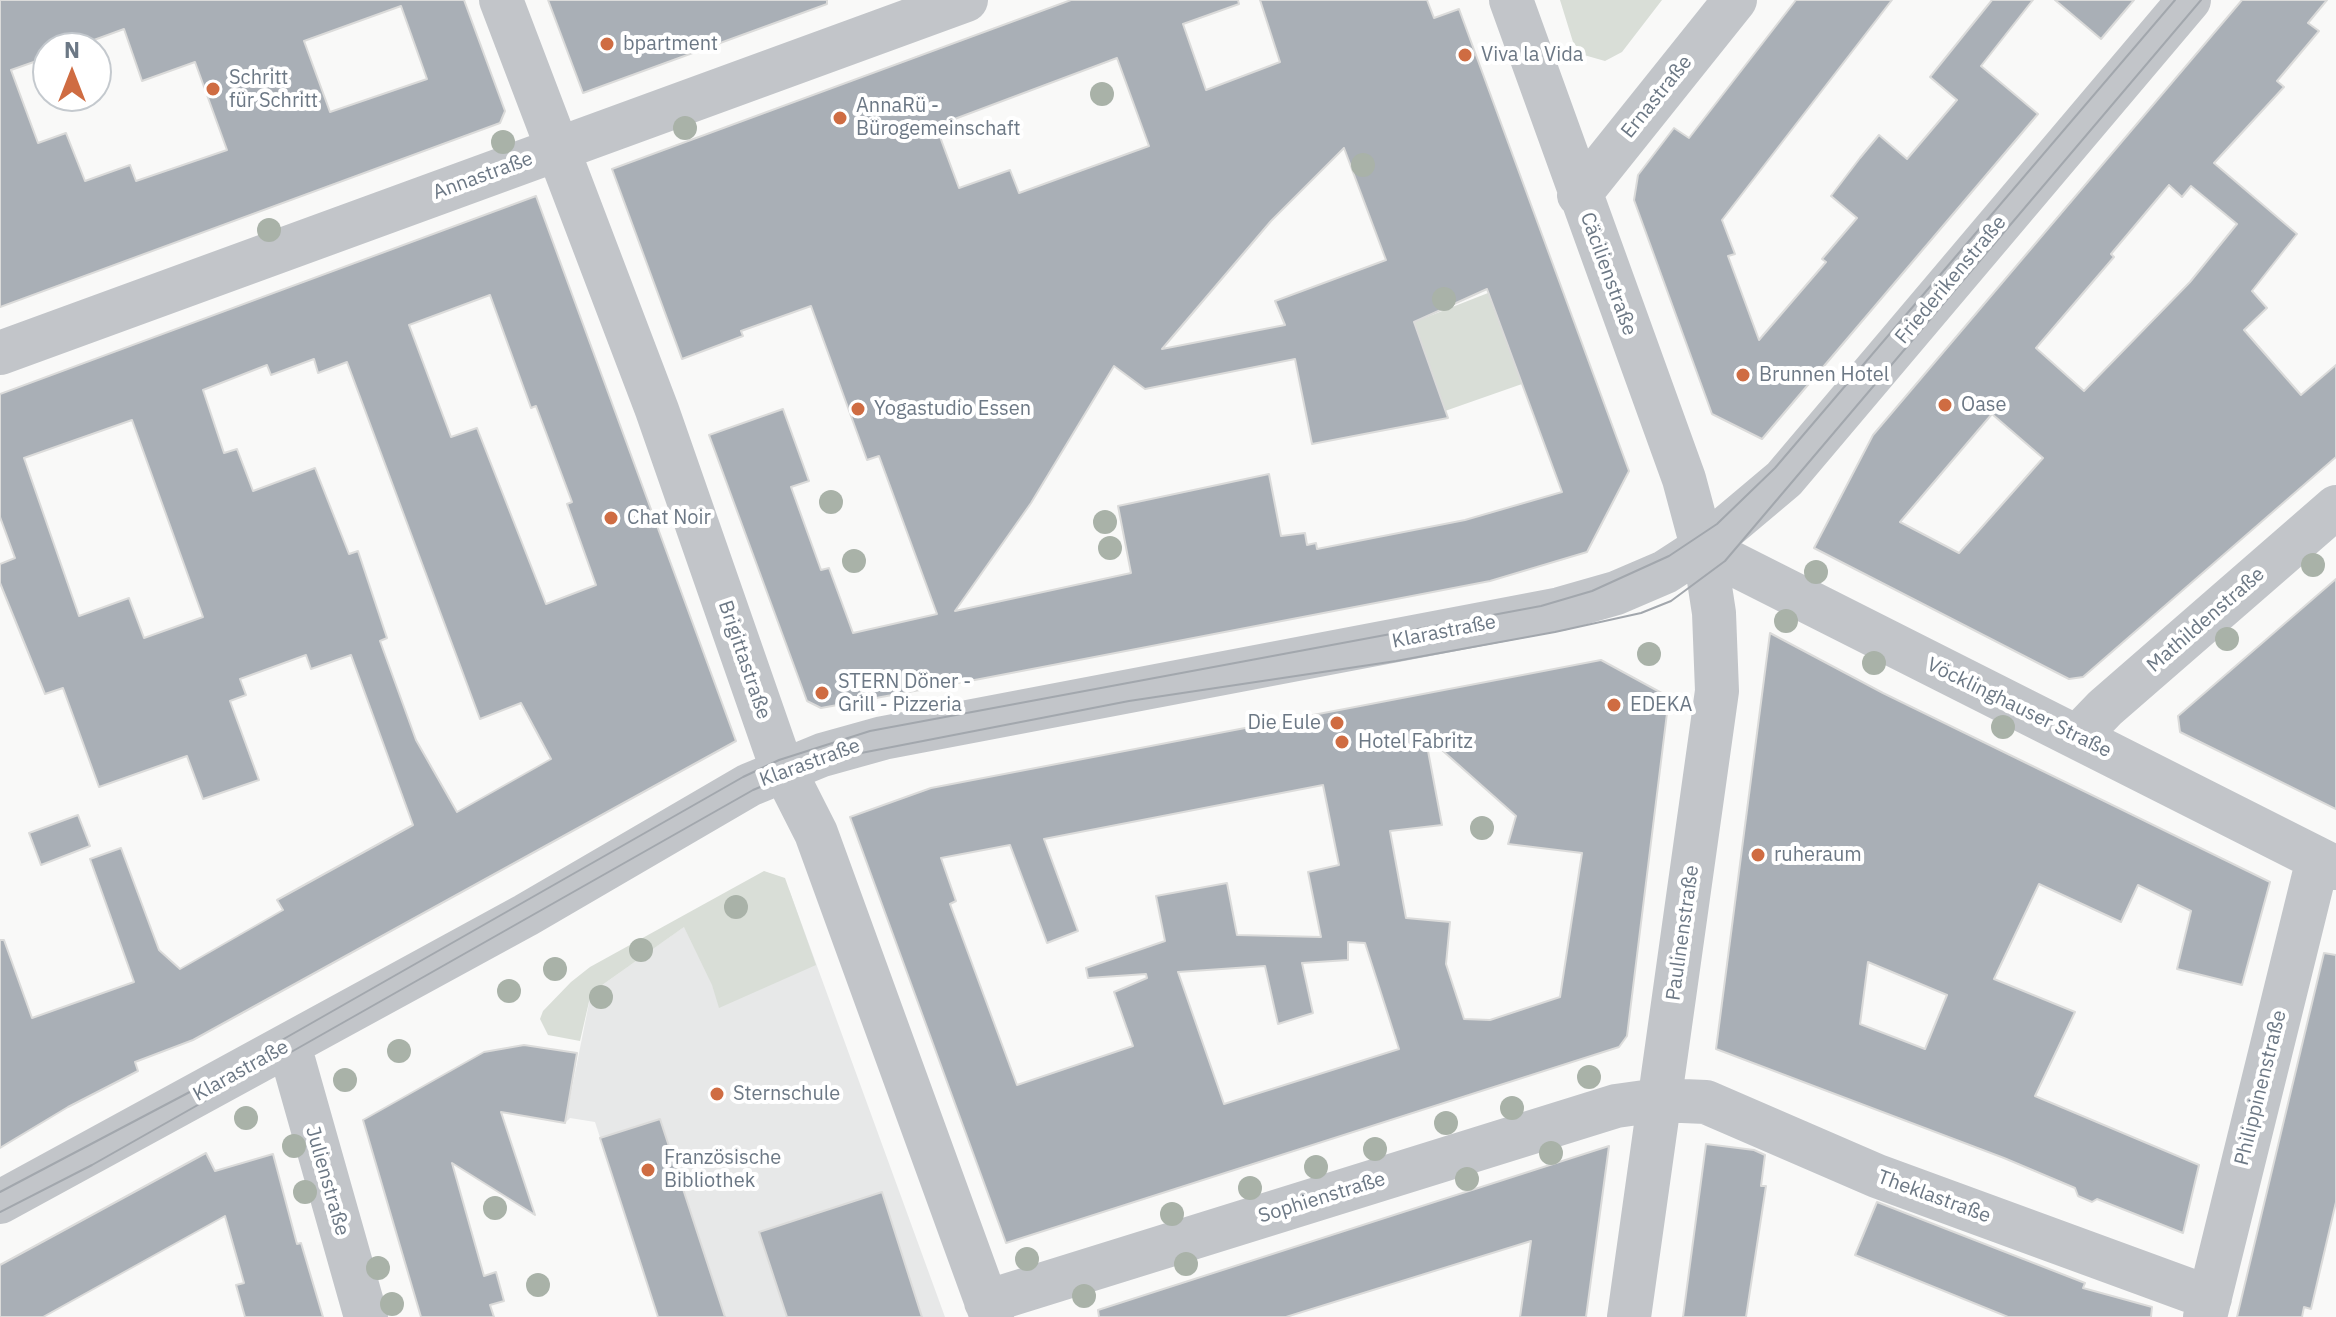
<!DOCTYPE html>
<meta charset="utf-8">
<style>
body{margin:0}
#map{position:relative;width:2336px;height:1317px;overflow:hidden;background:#f9f9f8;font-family:"IBM Plex Sans",sans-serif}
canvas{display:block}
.north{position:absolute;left:32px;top:32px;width:80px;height:80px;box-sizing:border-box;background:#fff;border:2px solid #c4c9ce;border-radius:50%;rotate:0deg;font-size:22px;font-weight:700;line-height:32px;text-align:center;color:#6c7885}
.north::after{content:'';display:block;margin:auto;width:28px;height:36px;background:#cf6c42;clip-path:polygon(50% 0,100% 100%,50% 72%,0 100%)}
</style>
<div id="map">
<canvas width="2336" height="1317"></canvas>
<div class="north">N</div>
</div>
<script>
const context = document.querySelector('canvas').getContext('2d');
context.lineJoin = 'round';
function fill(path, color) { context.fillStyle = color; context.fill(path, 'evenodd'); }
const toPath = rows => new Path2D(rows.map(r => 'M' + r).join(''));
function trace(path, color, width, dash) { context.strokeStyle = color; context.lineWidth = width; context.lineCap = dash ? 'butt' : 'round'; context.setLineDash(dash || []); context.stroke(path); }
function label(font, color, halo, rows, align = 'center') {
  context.font = font + ' "IBM Plex Sans",sans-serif'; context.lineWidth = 8; context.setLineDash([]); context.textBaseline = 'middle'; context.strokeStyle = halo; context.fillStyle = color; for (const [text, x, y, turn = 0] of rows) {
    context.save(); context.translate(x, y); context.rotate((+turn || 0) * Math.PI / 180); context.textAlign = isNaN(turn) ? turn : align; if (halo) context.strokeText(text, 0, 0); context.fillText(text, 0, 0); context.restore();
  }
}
fill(toPath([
 [783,879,790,892,945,1317,658,1317,595,1122,570,1118,565,1123,591,993,685,926]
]), '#e7e8e8');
fill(toPath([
 [1560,0,1662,0,1622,52,1605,61,1584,55,1573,42],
 [1488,293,1522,384,1445,411,1414,322],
 [764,871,785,878,816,965,719,1008,712,985,684,927,591,993,580,1041,548,1035,540,1019,543,1011,571,982,590,967]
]), '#d9ded7');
const building = toPath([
 [0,0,464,0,505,111,500,123,0,307,0,0],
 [401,6,427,79,330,112,304,41,401,6],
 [124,29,142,81,195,62,227,150,136,181,130,165,85,181,66,133,38,143,11,70,48,57,48,48,72,48,124,29],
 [548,0,827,0,827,4,583,93,548,0],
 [1071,0,1238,0,1239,4,1183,24,1206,90,1280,62,1260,0,1427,0,1434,18,1459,9,1629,471,1587,552,1490,581,980,679,821,708,807,701,709,435,783,409,809,481,791,487,821,570,829,568,853,633,937,614,879,456,867,460,811,306,741,331,743,336,682,359,612,169,1071,0],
 [1117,58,1149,146,1019,193,1010,170,959,188,936,126,1117,58],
 [1344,148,1386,260,1275,301,1285,325,1162,349,1271,221,1344,148],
 [1487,289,1562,492,1465,520,1317,549,1316,543,1307,545,1305,533,1281,536,1269,474,1118,506,1131,573,955,611,1031,503,1114,366,1145,389,1295,359,1312,444,1448,418,1414,322,1487,289],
 [1796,0,1892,0,1722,220,1735,254,1728,256,1759,340,1826,262,1822,259,1857,218,1831,196,1860,158,1879,135,1907,159,1957,100,1930,77,1992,0,2033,0,1981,66,2038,114,1762,439,1712,414,1634,200,1638,175,1674,128,1689,138,1796,0],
 [2055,0,2134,0,2101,39,2055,0],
 [2242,0,2327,0,2308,23,2319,31,2277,81,2284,87,2214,163,2297,234,2252,291,2267,308,2244,330,2301,395,2336,365,2336,457,2083,677,2069,679,1814,548,1873,435,2242,0],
 [2169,185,2182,197,2191,186,2237,224,2190,282,2084,391,2036,348,2114,257,2111,254,2169,185],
 [1992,414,2043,458,1959,553,1900,522,1992,414],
 [536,196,736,741,193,1040,135,1062,138,1071,68,1107,0,1148,0,940,4,940,32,1018,134,982,90,859,121,848,159,950,180,969,283,910,277,900,413,825,351,655,311,669,306,655,240,679,246,695,230,701,259,780,203,799,187,756,99,787,63,688,45,694,0,583,0,564,15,558,0,517,0,394,536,196],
 [490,295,531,408,536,406,572,502,567,504,596,585,546,604,477,428,451,437,409,325,490,295],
 [314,359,318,373,347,362,480,719,521,703,551,759,457,812,416,740,380,641,387,638,358,551,349,554,315,468,253,491,237,449,224,453,203,390,267,365,271,375,314,359],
 [132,420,203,617,144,638,129,598,79,616,24,458,132,420],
 [2336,579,2336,809,2180,732,2178,716,2336,579],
 [1770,633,1883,693,2270,882,2242,985,2177,969,2191,911,2138,885,2121,922,2039,884,1994,979,2075,1012,2035,1096,2199,1165,2183,1233,2097,1199,2092,1202,2078,1196,2075,1188,2004,1158,1716,1049,1770,633],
 [1868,962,1947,995,1925,1049,1860,1024,1868,962],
 [1601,660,1669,697,1627,1036,1619,1047,1006,1243,850,817,931,788,1601,660],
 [1425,735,1516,816,1508,844,1582,853,1560,997,1490,1020,1464,1019,1446,964,1450,922,1406,918,1390,831,1442,825,1425,735],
 [1323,785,1339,865,1308,872,1321,937,1237,935,1227,883,1156,896,1165,941,1086,968,1088,978,1146,974,1147,978,1114,992,1133,1046,1017,1085,950,904,956,901,941,858,1010,845,1047,943,1078,931,1044,839,1323,785],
 [1348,942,1365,943,1399,1049,1224,1104,1178,972,1265,966,1278,1024,1313,1013,1302,963,1348,960,1348,942],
 [78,815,90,846,41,865,29,833,78,815],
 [2324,953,2336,955,2336,1202,2311,1309,2304,1307,2302,1317,2237,1317,2324,953],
 [524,1045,577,1053,565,1123,501,1112,535,1215,452,1163,484,1276,496,1272,504,1301,490,1305,494,1317,421,1317,363,1120,484,1052,524,1045],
 [660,1119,684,1192,725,1317,658,1317,600,1138,660,1119],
 [1706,1144,1754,1150,1765,1155,1761,1186,1766,1186,1746,1317,1683,1317,1706,1144],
 [1609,1146,1586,1317,1520,1317,1531,1241,1286,1317,1099,1317,1098,1310,1609,1146],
 [206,1153,215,1171,273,1154,297,1244,301,1243,323,1317,245,1317,236,1285,244,1283,225,1216,43,1317,0,1317,0,1265,206,1153],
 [882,1192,922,1317,787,1317,759,1232,882,1192],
 [1877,1202,2085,1283,2083,1288,2152,1307,2151,1317,2008,1317,1855,1255,1877,1202]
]);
fill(building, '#a9afb6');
trace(building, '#dbdbda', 2);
trace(toPath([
 [501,0,657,410,779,760,816,833,992,1317],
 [1511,0,1684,479,1706,561,1714,613,1717,691,1629,1317],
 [1579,195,1735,0],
 [0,353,966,0],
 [1702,548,2336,868],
 [2078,736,2105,708,2336,507],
 [289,1045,366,1317],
 [0,1202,526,915,749,785,822,755,883,738,1560,609,1616,593,1665,572,1702,548,1784,479,2189,0],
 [986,1302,1616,1106,1659,1100,1706,1102,1877,1176,2210,1298],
 [2205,1317,2318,859]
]), '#c2c5c9', 44);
trace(toPath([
 [0,1192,203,1085,743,777,779,760,870,731,1541,606,1592,591,1669,556,1717,524,1775,468,2175,0],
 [0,1212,92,1165,753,790,825,760,1129,701,1396,661,1555,632,1641,613,1671,601,1725,561,2201,0]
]), '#a2a7ad', 2);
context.fillStyle = '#a9b2a8';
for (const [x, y] of [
 [1102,94],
 [685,128],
 [503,142],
 [1363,165],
 [269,230],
 [1444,299],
 [831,502],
 [1105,522],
 [1110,548],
 [854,561],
 [2313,565],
 [1816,572],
 [1786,621],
 [2227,639],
 [1649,654],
 [1874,663],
 [2003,727],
 [1482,828],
 [736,907],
 [641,950],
 [555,969],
 [509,991],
 [601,997],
 [399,1051],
 [1589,1077],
 [345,1080],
 [1512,1108],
 [246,1118],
 [1446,1123],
 [294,1146],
 [1375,1149],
 [1551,1153],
 [1316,1167],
 [1467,1179],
 [1250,1188],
 [305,1192],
 [495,1208],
 [1172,1214],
 [1027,1259],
 [1186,1264],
 [378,1268],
 [538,1285],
 [1084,1296],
 [392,1304]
]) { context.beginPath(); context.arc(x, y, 12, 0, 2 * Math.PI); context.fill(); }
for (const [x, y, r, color] of [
 [607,44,8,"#cf6c42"],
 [1465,55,8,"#cf6c42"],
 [213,89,8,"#cf6c42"],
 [840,118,8,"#cf6c42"],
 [1743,375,8,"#cf6c42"],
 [1945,405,8,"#cf6c42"],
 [858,409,8,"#cf6c42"],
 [611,518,8,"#cf6c42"],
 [822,693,8,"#cf6c42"],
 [1614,705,8,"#cf6c42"],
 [1337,723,8,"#cf6c42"],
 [1342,742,8,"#cf6c42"],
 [1758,855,8,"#cf6c42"],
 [717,1094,8,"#cf6c42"],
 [648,1170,8,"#cf6c42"]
]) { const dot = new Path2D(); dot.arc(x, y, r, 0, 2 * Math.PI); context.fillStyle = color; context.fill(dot); trace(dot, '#fff', 3); }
label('20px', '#6c7885', '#fff', [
 ["bpartment",623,44],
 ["Viva la Vida",1481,55],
 ["Schritt",229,78],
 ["für Schritt",229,101],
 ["AnnaRü -",856,106],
 ["Bürogemeinschaft",856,129],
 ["Brunnen Hotel",1759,375],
 ["Oase",1961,405],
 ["Yogastudio Essen",874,409],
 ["Chat Noir",627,518],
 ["STERN Döner -",838,682],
 ["Grill - Pizzeria",838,705],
 ["EDEKA",1630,705],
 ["Die Eule",1321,723,"right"],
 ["Hotel Fabritz",1358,742],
 ["ruheraum",1774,855],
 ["Sternschule",733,1094],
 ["Französische",664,1158],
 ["Bibliothek",664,1181]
], 'left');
label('20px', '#6c7885', '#fff', [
 ["Ernastraße",1657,97,-51],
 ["Annastraße",483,176,-20],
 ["Cäcilienstraße",1608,274,70],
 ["Friederikenstraße",1951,280,-50],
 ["Mathildenstraße",2206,620,-41],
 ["Klarastraße",1444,632,-11],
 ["Brigittastraße",744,660,71],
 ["Vöcklinghauser Straße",2019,708,26],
 ["Klarastraße",810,763,-20],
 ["Paulinenstraße",1683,933,-82],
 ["Klarastraße",241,1071,-29],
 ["Philippinenstraße",2261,1088,-76],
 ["Julienstraße",327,1181,74],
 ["Theklastraße",1934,1197,20],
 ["Sophienstraße",1322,1198,-17]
]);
</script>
